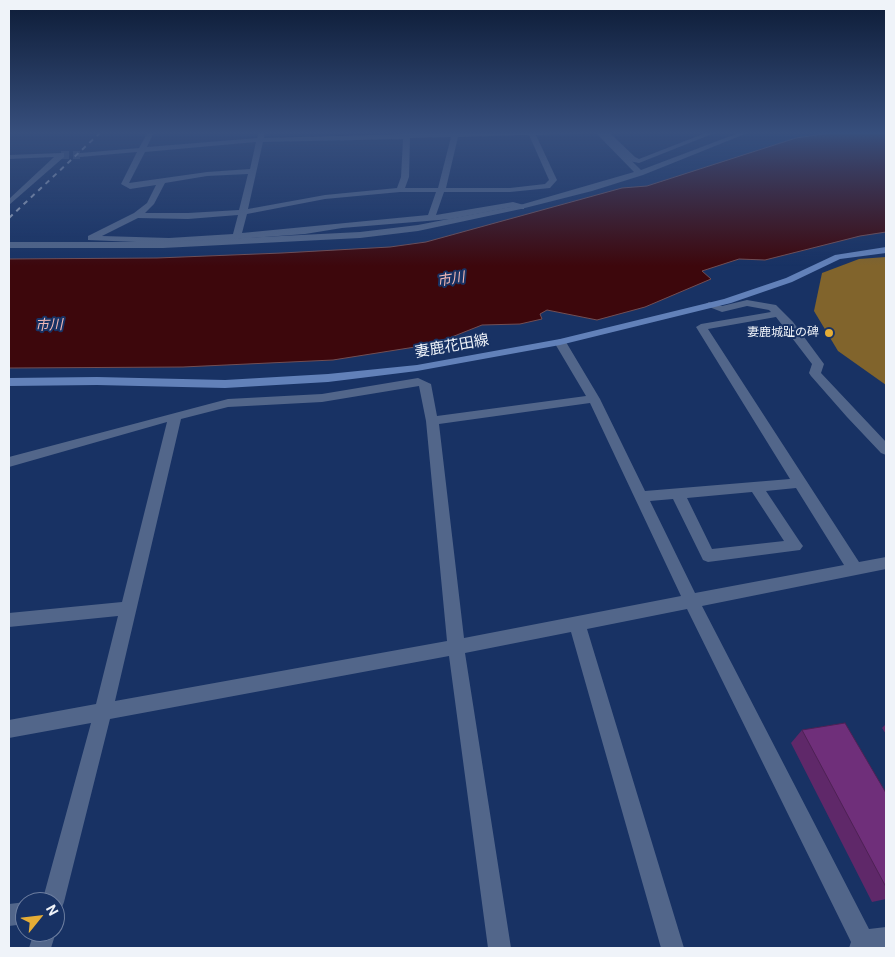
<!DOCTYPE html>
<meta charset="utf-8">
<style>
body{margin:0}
#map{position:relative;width:895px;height:957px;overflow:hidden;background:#183264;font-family:Roboto,sans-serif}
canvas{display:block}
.frame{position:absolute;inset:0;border:10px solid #eff3f9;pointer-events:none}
.north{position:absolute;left:15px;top:892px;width:50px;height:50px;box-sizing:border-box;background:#183264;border:1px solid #6e7fa0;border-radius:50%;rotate:61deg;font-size:14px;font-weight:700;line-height:20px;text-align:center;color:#eff3f9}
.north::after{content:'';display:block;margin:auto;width:18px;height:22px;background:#e5ad36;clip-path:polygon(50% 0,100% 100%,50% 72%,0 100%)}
</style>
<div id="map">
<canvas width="895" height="957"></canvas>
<div class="frame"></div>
<div class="north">N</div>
</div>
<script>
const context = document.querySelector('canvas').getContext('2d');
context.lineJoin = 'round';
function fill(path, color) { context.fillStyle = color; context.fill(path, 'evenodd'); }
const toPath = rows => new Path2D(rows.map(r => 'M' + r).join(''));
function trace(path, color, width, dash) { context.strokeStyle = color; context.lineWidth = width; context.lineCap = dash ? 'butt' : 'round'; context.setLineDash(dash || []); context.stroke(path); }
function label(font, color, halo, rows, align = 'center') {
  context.font = font + ' Roboto,"Noto Sans JP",sans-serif'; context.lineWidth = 4; context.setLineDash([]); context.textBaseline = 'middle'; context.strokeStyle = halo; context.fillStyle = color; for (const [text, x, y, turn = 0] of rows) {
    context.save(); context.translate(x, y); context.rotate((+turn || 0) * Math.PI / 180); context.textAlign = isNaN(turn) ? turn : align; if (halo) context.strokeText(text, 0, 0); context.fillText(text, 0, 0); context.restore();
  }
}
fill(toPath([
 [886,257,886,385,838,351,814,311,822,273,859,259]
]), '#81642c');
const water = toPath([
 [837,132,886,132,886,232,860,236,765,260,739,259,702,271,711,279,645,307,597,320,547,310,540,314,542,319,520,324,482,325,434,344,333,360,183,367,9,368,9,259,157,258,282,253,390,247,426,242,622,188,647,186,796,138,837,132]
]);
fill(water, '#3d070c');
trace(water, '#724e53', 1);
trace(toPath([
 [61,155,80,155]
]), '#384f7a', 8, [8, 4]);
fill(toPath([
 [148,132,154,132,147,147,257,138,259,132,265,132,264,138,403,134,404,132,410,132,410,134,583,132,580,134,536,135,557,180,550,188,510,192,444,192,436,215,513,202,524,205,524,209,521,209,512,207,451,219,342,228,305,234,171,244,163,248,160,247,160,243,88,240,88,236,134,213,147,203,156,185,130,189,121,184,137,152,80,157,76,155,80,153,139,148,148,132],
 [529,135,549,180,545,184,510,188,446,188,458,137,529,135],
 [451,137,438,188,405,188,409,177,410,138,451,137],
 [403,139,401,177,397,188,325,195,248,209,263,142,403,139],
 [256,142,250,169,207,172,129,183,145,152,256,142],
 [248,174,239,210,188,213,145,213,154,204,165,183,207,176,248,174],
 [400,192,436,192,428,215,242,233,247,214,325,199,400,192],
 [238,215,233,234,169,238,102,236,138,218,188,219,238,215],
 [602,132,609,132,635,157,639,159,708,132,717,132,639,163,629,161,602,132],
 [61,153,64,153,64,157,9,205,9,199,54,157,9,159,9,155,61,153],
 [747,300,776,305,793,322,824,364,821,373,886,442,886,455,881,453,847,417,811,376,809,373,812,364,776,317,708,329,859,562,886,557,886,569,702,606,869,929,886,927,886,948,849,948,851,942,687,609,587,629,684,948,661,948,571,632,465,653,511,948,488,948,449,656,110,719,64,902,61,910,55,912,55,902,42,902,91,723,9,738,9,720,96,704,118,616,9,627,9,613,122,602,167,422,9,467,9,457,228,399,322,394,418,378,431,384,437,416,586,396,554,342,560,339,566,342,600,399,645,491,790,479,696,327,701,324,771,312,769,310,747,306,722,312,704,305,709,302,722,306,747,300],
 [419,386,426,421,447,641,115,701,181,419,228,407,322,402,419,386],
 [590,403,681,596,464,638,439,424,590,403],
 [796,488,844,565,695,593,650,501,673,499,703,560,708,562,800,550,803,546,800,542,766,491,796,488],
 [752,492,784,541,712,549,687,498,752,492],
 [26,902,25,924,9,926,9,904,26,902],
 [55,929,56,932,51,948,29,948,34,932,55,932,55,929]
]), '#52668a');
fill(toPath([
 [595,132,602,132,641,170,741,132,750,132,643,175,592,191,521,209,418,231,360,238,163,248,9,248,9,242,163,242,360,232,418,225,520,205,634,172,595,132]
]), '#52668a');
fill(toPath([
 [886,247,886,253,840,259,792,282,731,303,560,345,417,371,328,382,225,388,97,385,9,386,9,378,97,377,225,380,328,374,417,365,560,339,724,299,786,278,835,255,886,247]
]), '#6281b9');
trace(toPath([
 [9,218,101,132]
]), '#9ca8bf', 2, [5, 5]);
fill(toPath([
 [886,724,886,734,882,728],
 [802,730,886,793,886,899,872,902,791,743]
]), '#5f2869');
const building = toPath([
 [845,723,886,793,886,887,802,730,845,723]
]);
fill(building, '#6f2f7a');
trace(building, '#4e2155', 1);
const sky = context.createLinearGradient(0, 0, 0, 266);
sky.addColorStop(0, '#0d1c37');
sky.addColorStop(0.5, '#374f7d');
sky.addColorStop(1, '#374f7d00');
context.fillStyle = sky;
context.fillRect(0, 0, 895, 266);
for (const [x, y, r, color] of [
 [829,333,5,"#e5ad36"]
]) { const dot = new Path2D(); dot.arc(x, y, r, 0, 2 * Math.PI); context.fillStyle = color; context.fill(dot); trace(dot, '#183264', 2); }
label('12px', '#eff3f9', '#183264', [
 ["妻鹿城趾の碑",819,333]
], 'right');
label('italic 14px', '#f1b8b5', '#183264', [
 ["市川",451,280,-9],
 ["市川",49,326,-2]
]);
label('15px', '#eff3f9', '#183264', [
 ["妻鹿花田線",452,347,-10]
]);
</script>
